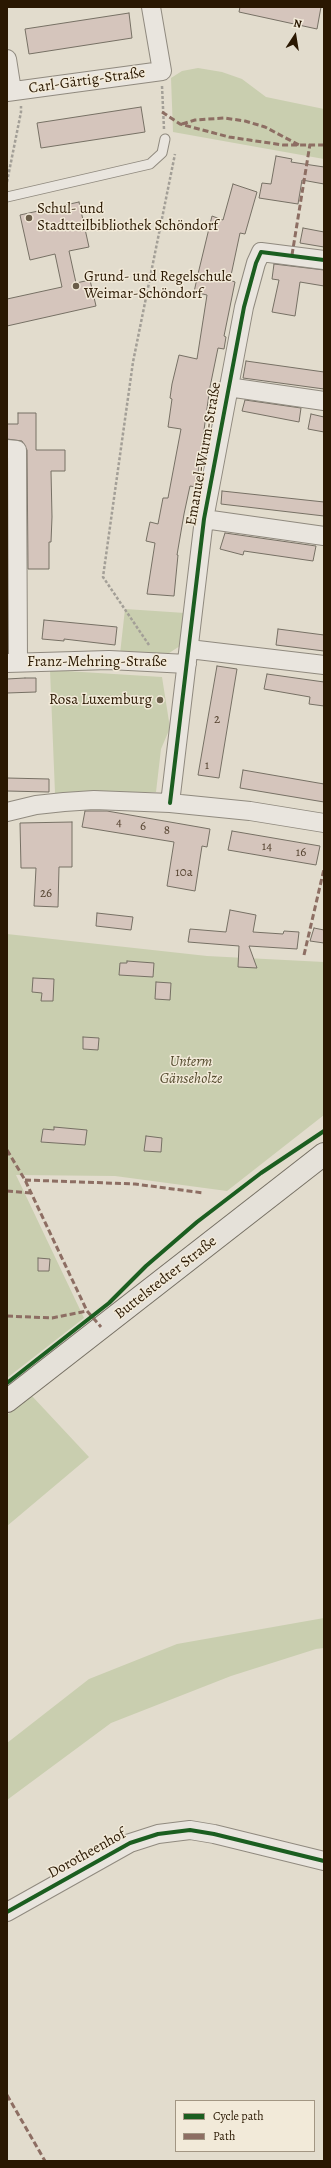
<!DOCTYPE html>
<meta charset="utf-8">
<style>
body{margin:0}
#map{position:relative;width:331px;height:2168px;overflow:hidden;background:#e2dccd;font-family:Alegreya,serif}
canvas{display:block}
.frame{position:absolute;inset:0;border:8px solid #2a1802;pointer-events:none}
.legend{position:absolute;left:175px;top:2100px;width:140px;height:52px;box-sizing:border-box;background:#f2ead9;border:1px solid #a29683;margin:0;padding:5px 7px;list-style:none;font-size:12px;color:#2a1802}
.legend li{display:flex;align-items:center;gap:8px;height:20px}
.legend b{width:20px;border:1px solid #a29683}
.north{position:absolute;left:275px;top:16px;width:40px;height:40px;-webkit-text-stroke:3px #f2ead9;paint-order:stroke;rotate:12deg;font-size:11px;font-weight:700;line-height:16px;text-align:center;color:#2a1802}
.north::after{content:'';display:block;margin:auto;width:14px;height:18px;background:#2a1802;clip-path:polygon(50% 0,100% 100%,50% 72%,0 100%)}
</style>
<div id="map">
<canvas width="331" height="2168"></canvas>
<div class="frame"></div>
<ul class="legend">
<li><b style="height:5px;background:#1b5e20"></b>Cycle path</li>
<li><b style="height:5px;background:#8d6e63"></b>Path</li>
</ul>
<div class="north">N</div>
</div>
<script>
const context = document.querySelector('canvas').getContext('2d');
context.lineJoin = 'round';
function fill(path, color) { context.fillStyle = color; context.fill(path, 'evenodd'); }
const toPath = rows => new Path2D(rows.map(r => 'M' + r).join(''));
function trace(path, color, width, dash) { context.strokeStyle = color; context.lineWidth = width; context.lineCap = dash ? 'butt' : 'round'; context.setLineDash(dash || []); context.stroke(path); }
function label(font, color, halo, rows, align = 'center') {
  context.font = font + ' Alegreya,serif'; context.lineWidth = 3; context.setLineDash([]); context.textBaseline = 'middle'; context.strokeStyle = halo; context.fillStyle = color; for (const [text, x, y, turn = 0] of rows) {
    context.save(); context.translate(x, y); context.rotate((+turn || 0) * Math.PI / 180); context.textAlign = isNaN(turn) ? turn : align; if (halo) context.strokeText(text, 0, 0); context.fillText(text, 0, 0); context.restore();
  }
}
fill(toPath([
 [198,68,222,72,242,79,266,97,324,109,324,159,173,132,171,78,182,71],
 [125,609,185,613,180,646,166,655,120,654],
 [50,670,162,677,170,728,161,749,156,792,55,793],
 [7,934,207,956,324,962,324,1115,227,1191,115,1176,16,1175,84,1318,7,1378],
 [32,1396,89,1457,7,1526,7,1415],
 [324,1618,324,1648,316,1649,231,1676,111,1723,7,1800,7,1743,89,1679,177,1644]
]), '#c9ceaf');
const building = toPath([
 [240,7,321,7,317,29,239,12,240,7],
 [129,13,132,38,29,54,25,29,129,13],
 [141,107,145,132,41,148,37,123,141,107],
 [276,156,292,159,291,162,324,167,324,184,302,180,298,204,259,198,262,183,271,184,276,156],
 [233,184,257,192,245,234,240,233,230,280,235,282,224,336,226,337,224,349,218,348,210,387,196,487,190,486,184,514,177,555,178,555,174,596,147,594,155,543,146,541,150,522,158,524,163,498,168,498,181,429,168,427,172,399,170,398,172,384,179,355,197,359,207,295,194,292,198,274,212,216,223,220,233,184],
 [79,202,89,247,69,251,76,283,90,280,96,306,7,326,7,299,62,287,55,254,30,260,20,215,79,202],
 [303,228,324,232,324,247,300,243,303,228],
 [274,264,324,270,324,286,300,282,295,316,272,312,279,280,272,279,274,264],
 [246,361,324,372,324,389,243,378,246,361],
 [245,400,301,408,299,422,242,411,245,400],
 [18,413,36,413,36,450,65,450,65,471,51,471,52,517,51,542,49,542,49,569,28,569,27,450,22,441,7,439,7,424,18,424,18,413],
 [311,414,324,417,324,432,308,429,311,414],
 [222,491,324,502,324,516,221,504,222,491],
 [225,533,316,546,313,561,244,551,243,555,220,549,225,533],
 [44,620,117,627,115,645,64,639,64,641,42,639,44,620],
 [278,629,324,635,324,651,276,645,278,629],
 [217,666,237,669,219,778,198,775,217,666],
 [267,674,324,682,324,706,309,704,310,697,264,689,267,674],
 [25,678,36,678,36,692,7,693,7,679,25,678],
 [243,770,324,784,324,802,240,788,243,770],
 [7,778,49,779,49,792,7,791,7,778],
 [85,811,107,811,210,829,207,847,202,846,195,891,167,886,174,842,82,827,85,811],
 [72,822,72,867,59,867,58,907,34,906,36,868,21,868,20,823,72,822],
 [232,831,320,846,316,865,228,850,232,831],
 [230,910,256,915,253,932,283,934,284,931,299,932,297,949,249,946,257,968,238,967,239,946,188,942,190,929,226,932,230,910],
 [97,913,133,917,131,930,96,926,97,913],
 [314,928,324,930,324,943,310,941,314,928],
 [127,961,154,963,153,977,119,975,120,963,127,963,127,961],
 [33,978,54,979,53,1001,41,1001,42,993,32,992,33,978],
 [156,982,171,983,170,1000,155,999,156,982],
 [83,1037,99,1038,98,1050,83,1049,83,1037],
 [54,1127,87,1130,85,1145,41,1142,43,1129,54,1130,54,1127],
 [146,1136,162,1138,161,1152,144,1151,146,1136],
 [38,1258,50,1259,49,1271,38,1271,38,1258]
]);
fill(building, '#d5c5bc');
trace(building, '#767064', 1);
const lane = toPath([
 [7,197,150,164,162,153,165,139]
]);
const street = toPath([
 [7,59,12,91],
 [7,92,162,71,151,7],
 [228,387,324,401],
 [7,449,17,450,18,662],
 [204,519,324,536],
 [189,649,324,665],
 [7,663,109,660,187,664],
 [170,803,204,519,244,307,256,263,261,252,324,260],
 [7,812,36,805,64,802,94,800,170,803,250,811,324,823],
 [7,1912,130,1843,158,1834,190,1830,214,1834,324,1861]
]);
const primary = toPath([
 [7,1401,324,1154]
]);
trace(lane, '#908a7f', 11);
trace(street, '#908a7f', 20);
trace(primary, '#767064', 24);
trace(toPath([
 [162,86,164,129],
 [7,182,21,112,21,106],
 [149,645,103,577,133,362,175,154]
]), '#a39f97', 2.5, [3, 2]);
trace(lane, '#e9e5de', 9);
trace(street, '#e9e5de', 18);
trace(primary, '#e5e1d9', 22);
trace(toPath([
 [162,112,180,124,229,137,283,145,324,145],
 [182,124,195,120,224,118,245,121,265,127,299,145],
 [292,255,310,144],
 [304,955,324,869],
 [7,1150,25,1180,87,1311,101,1327],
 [25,1180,135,1184,204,1193],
 [7,1191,31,1193],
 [7,1316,52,1318,87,1311],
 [7,2095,45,2161]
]), '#8d6e63', 3, [6, 3]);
trace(toPath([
 [170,803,204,519,244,307,256,263,261,252,324,260],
 [7,1383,109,1303,146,1266,197,1222,261,1173,324,1131],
 [7,1912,130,1843,158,1834,190,1830,214,1834,324,1861]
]), '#1b5e20', 4);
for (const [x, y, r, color] of [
 [29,218,4,"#6a5d49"],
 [76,286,4,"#6a5d49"],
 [160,700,4,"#6a5d49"]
]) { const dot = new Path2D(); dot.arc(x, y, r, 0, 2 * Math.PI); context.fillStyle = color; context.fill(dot); trace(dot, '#f2ead9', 1.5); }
label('13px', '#554330', null, [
 ["2",217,720],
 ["1",207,766],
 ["4",119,823],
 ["6",143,827],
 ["8",167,831],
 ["14",267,847],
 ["16",301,853],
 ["10a",184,873],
 ["26",46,894]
]);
label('15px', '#2a1802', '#f2ead9', [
 ["Carl-Gärtig-Straße",87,81,-8],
 ["Emanuel-Wurm-Straße",204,454,-80],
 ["Franz-Mehring-Straße",97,662],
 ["Buttelstedter Straße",166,1278,-38],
 ["Dorotheenhof",87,1854,-29]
]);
label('15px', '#2a1802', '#f2ead9', [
 ["Schul- und",37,209],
 ["Stadtteilbibliothek Schöndorf",37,226],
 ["Grund- und Regelschule",84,277],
 ["Weimar-Schöndorf",84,294],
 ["Rosa Luxemburg",152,700,"right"]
], 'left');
label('italic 15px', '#544b2e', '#f2ead9', [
 ["Unterm",191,1062],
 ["Gänseholze",191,1079]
]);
</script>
